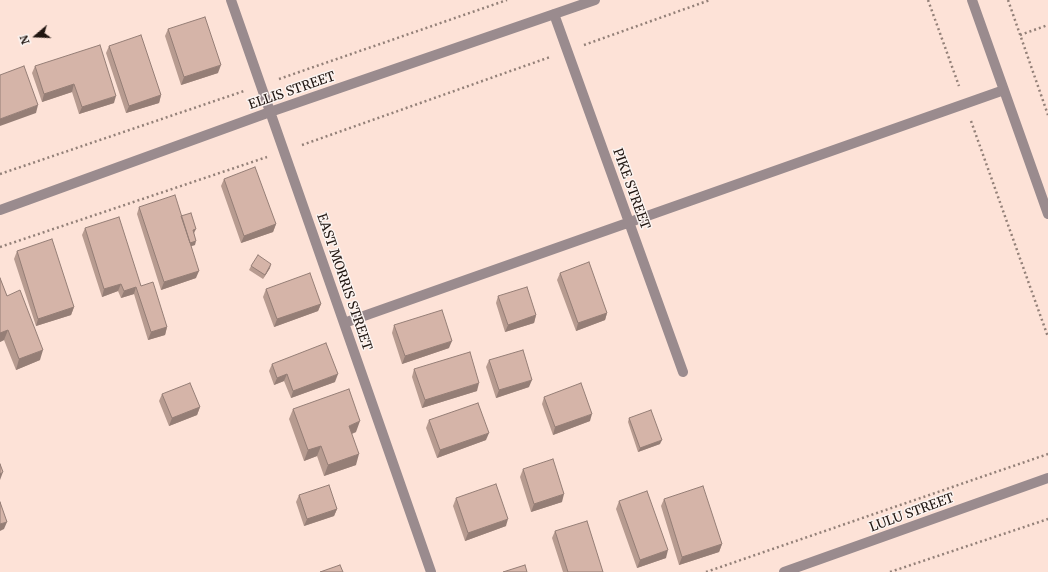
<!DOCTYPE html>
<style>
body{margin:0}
#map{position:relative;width:1048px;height:572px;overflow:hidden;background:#fde2d7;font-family:Merriweather,serif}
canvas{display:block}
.north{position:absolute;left:16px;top:16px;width:40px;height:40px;-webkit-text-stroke:3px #fbf4f1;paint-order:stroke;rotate:251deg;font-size:11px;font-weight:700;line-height:16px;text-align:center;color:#201510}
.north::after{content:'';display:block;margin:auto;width:14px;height:18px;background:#201510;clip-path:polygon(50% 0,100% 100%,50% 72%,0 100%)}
</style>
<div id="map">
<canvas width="1048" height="572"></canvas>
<div class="north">N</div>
</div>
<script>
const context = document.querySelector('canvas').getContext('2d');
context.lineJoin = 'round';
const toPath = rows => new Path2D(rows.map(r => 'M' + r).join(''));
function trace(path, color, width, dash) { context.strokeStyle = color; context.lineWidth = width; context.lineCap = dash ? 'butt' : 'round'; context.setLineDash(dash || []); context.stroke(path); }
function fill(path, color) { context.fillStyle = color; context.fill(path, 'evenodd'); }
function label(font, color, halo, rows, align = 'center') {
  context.font = font + ' Merriweather,serif'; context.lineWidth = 3; context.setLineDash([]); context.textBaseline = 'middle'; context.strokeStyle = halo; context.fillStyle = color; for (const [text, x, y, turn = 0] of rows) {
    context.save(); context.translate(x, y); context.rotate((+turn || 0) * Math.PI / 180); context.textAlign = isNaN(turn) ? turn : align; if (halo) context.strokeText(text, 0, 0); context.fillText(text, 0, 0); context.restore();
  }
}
trace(toPath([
 [928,0,959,86],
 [1008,0,1048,115],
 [1020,35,1048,25],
 [584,45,710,0],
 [279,79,507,0],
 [971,121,1048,337],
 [302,145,550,57],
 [0,174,244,91],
 [0,247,267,157],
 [706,572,1048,454],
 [890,572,1048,519]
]), '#938078', 2.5, [2, 3]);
trace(toPath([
 [231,0,431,572],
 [972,0,1048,214],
 [554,14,683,372],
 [0,210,270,112,595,0],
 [344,323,1004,90],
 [784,572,1048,478]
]), '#9a8b8e', 10);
fill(toPath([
 [168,29,218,73,181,85,165,36],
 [109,46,161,95,159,103,126,113,106,53],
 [35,66,114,103,79,114,72,92,42,102,32,73],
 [224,179,276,224,273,232,241,243,221,186],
 [139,207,181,216,194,233,195,245,191,246,196,278,161,290,137,214],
 [85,228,141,286,167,327,165,335,148,340,134,294,121,298,118,291,102,297,82,235],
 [17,251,74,307,71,315,36,326,14,259],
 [251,266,270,268,263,279,249,270],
 [560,273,607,313,605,320,576,331,557,280],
 [0,278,7,296,40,360,16,370,4,340,0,342],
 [266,289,321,304,318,311,274,327,263,297],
 [498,296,536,315,534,323,505,332,496,303],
 [394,325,449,348,402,364,392,333],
 [489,360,529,387,496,398,486,367],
 [272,364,335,382,291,398,284,381,274,385,269,371],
 [414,369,477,391,422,408,412,377],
 [162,394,200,407,197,415,169,426,159,401],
 [544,397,590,421,553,435,542,404],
 [293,409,356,432,352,434,356,465,324,476,317,456,304,461,289,419],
 [629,418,660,444,638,452,628,422],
 [429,420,486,440,437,458,426,428],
 [523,469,562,502,531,512,520,477],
 [299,495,337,509,334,516,304,526,296,502],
 [456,498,506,526,465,541,453,506],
 [664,499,722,544,719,552,679,565,661,506],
 [619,501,666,558,637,568,616,509],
 [555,531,603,572,563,572,552,538]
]), '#b79b90');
fill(toPath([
 [221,65,218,73,181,85,184,77],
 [74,84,72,92,42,102,44,94],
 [161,95,159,103,126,113,129,106],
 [116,96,114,103,79,114,82,107],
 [38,105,36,113,0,126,0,119],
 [276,224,273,232,241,243,244,236],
 [196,229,194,233,191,234,193,230],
 [196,241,195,245,188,247,190,243],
 [271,264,270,268,263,279,265,275],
 [199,271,196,278,161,290,164,282],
 [121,284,118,291,102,297,104,289],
 [136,287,134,294,121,298,124,291],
 [321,304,318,311,274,327,277,319],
 [74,307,71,315,36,326,38,319],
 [607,313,605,320,576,331,578,323],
 [536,315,534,323,505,332,508,325],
 [167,327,165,335,148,340,151,332],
 [8,330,4,340,0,342,0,333],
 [452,341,449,348,402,364,405,356],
 [43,350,40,360,16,370,19,359],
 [287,374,284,381,274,385,277,378],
 [338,374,335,382,291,398,293,391],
 [532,380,529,387,496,398,499,390],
 [479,383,477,391,422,408,425,400],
 [200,407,197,415,169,426,172,418],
 [592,414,590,421,553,435,555,427],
 [360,421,356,432,345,436,349,426],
 [489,433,486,440,437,458,440,450],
 [662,440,660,444,638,452,640,448],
 [321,446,317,456,304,461,308,450],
 [359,454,356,465,324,476,328,465],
 [3,472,0,480,0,474],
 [564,494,562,502,531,512,534,504],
 [337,509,334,516,304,526,307,519],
 [508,519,506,526,465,541,468,533],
 [7,522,4,529,0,531,0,524],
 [722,544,719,552,679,565,682,557],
 [668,550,666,558,637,568,640,560]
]), '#957e76');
const building = toPath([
 [205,17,221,65,184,77,168,29,205,17],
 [141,35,161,95,129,106,109,46,141,35],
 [100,45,116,96,82,107,74,84,44,94,35,66,100,45],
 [24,66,38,105,0,119,0,75,24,66],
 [255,167,276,224,244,236,224,179,255,167],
 [175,195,199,271,164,282,139,207,175,195],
 [191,213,196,229,193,230,196,241,190,243,181,216,191,213],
 [119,217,141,286,153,282,167,327,151,332,136,287,124,291,121,284,104,289,85,228,119,217],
 [52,239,74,307,38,319,17,251,52,239],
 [258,255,271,264,265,275,251,266,258,255],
 [589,262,607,313,578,323,560,273,589,262],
 [310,273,321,304,277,319,266,289,310,273],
 [0,278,7,296,20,290,43,350,19,359,8,330,0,333,0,278],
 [527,287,536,315,508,325,498,296,527,287],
 [442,310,452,341,405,356,394,325,442,310],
 [326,343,338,374,293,391,287,374,277,378,272,364,326,343],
 [523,350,532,380,499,390,489,360,523,350],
 [470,352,479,383,425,400,414,369,470,352],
 [190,383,200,407,172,418,162,394,190,383],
 [581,383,592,414,555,427,544,397,581,383],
 [349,389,360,421,349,426,359,454,328,465,321,446,308,450,293,409,349,389],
 [478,403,489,433,440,450,429,420,478,403],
 [651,410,662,440,640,448,629,418,651,410],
 [553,459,564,494,534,504,523,469,553,459],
 [0,464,3,472,0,474,0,464],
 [496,484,508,519,468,533,456,498,496,484],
 [329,485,337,509,307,519,299,495,329,485],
 [703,486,722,544,682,557,664,499,703,486],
 [647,491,668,550,640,560,619,501,647,491],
 [0,502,7,522,0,524,0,502],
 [587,521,603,572,568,572,555,531,587,521],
 [340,565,343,572,320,572,340,565],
 [525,565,527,572,503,572,525,565]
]);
fill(building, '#d5b4a8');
trace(building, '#957e76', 1);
label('13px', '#201510', '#fbf4f1', [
 ["ELLIS STREET",292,91,-19],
 ["PIKE STREET",631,189,70],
 ["EAST MORRIS STREET",344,282,71],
 ["LULU STREET",912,513,-20]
]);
</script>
